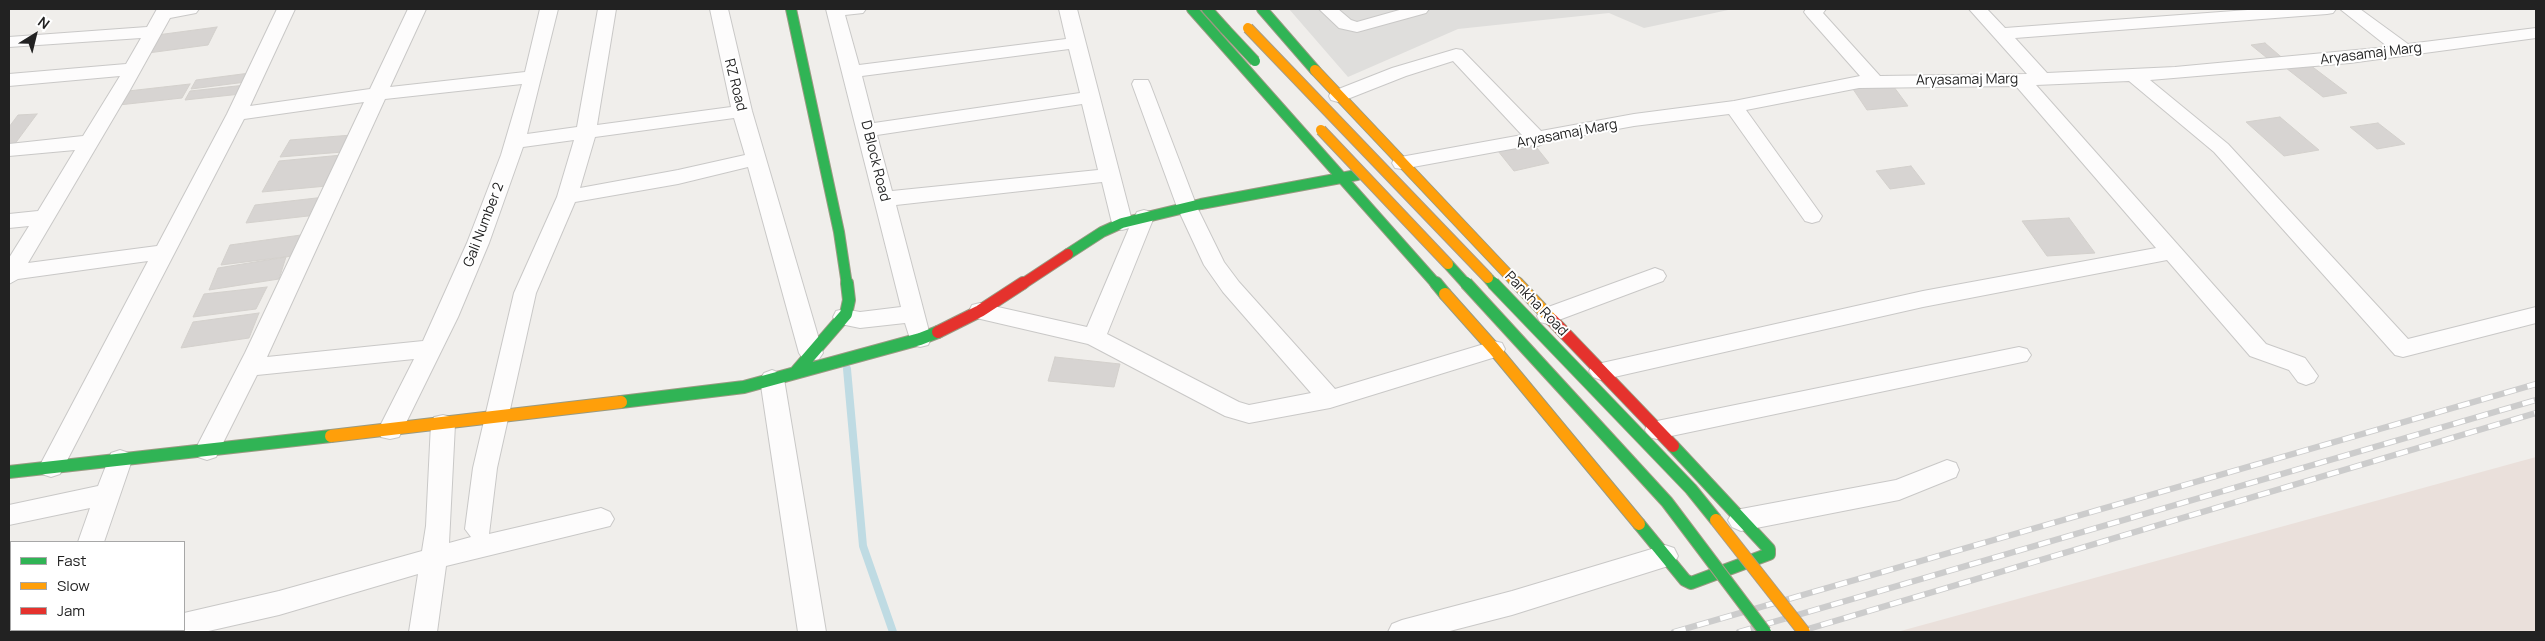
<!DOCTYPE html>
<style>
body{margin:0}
#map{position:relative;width:2545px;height:641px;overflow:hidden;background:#f0eeeb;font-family:Manrope,sans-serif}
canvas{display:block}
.frame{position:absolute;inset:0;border:10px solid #222;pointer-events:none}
.legend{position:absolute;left:10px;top:541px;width:175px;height:90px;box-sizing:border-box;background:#fff;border:1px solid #a7a7a7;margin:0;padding:6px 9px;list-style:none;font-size:15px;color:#222}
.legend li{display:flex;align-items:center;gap:10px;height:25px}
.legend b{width:25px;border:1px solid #a7a7a7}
.north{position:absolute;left:10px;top:10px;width:50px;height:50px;-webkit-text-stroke:4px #fff;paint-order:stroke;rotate:36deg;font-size:14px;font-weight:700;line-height:20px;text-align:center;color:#222}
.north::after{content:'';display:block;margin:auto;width:18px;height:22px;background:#222;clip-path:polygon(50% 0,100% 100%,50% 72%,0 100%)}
</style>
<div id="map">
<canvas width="2545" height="641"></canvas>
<div class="frame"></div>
<ul class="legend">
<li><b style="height:6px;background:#30b455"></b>Fast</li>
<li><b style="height:6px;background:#ff9f0a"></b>Slow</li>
<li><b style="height:6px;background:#e5322d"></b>Jam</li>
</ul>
<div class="north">N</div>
</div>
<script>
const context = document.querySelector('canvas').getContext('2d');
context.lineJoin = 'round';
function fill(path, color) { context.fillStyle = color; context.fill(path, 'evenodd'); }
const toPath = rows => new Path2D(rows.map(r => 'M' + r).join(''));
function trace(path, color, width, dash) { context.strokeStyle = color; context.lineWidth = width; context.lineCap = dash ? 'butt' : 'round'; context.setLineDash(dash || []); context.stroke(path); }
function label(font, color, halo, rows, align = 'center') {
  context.font = font + ' Manrope,sans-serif'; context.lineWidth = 4; context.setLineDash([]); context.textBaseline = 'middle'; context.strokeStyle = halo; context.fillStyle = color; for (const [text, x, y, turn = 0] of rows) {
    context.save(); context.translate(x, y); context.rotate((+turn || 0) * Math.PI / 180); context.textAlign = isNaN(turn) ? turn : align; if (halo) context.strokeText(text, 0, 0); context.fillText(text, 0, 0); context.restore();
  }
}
fill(toPath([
 [1289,9,1733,9,1644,28,1609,13,1458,29,1348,77]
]), '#dfdedc');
fill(toPath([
 [2536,457,2536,632,1897,632]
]), '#eae0db');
trace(toPath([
 [847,369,863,546,893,632]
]), '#bfdbe3', 8);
const building = toPath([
 [217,27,208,45,148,53,157,35,217,27],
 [2265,43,2286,61,2272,62,2251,45,2265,43],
 [2310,65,2347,93,2323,97,2286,68,2310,65],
 [250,73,246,82,191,89,196,80,250,73],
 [1891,83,1908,106,1867,110,1851,86,1891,83],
 [190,84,182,98,119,105,128,91,190,84],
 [246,85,241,94,185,100,190,91,246,85],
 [37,114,14,145,9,145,9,127,18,115,37,114],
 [2280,117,2319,150,2284,156,2246,122,2280,117],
 [2378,123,2405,144,2377,149,2350,127,2378,123],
 [352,135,343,152,280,157,290,140,352,135],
 [1533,143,1549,163,1514,171,1498,151,1533,143],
 [342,155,327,186,262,192,279,161,342,155],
 [1911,166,1925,184,1890,189,1876,171,1911,166],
 [325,197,317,215,246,223,255,205,325,197],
 [2069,218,2095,253,2047,256,2022,221,2069,218],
 [301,235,293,256,221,265,230,245,301,235],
 [286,257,279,279,209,290,218,268,286,257],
 [267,287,256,309,193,317,204,294,267,287],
 [259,313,249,338,181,348,193,322,259,313],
 [1055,357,1120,364,1114,387,1048,381,1055,357]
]);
fill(building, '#d7d4d2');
trace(building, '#d3d0cc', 1);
const street = toPath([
 [157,9,199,9,196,13,170,18,130,90,28,263,157,246,227,114,277,9,295,9,250,106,370,89,408,9,426,9,390,87,525,72,540,9,558,9,527,134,577,127,598,9,616,9,597,125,731,107,710,9,728,9,752,111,823,353,819,359,811,361,803,359,799,353,748,167,678,184,575,202,536,293,497,468,489,534,601,508,610,512,614,519,610,526,446,566,437,632,409,632,418,574,279,615,204,632,135,632,136,630,184,630,184,613,279,591,422,551,426,526,431,424,434,417,443,415,452,417,455,424,449,543,471,537,465,529,473,468,514,293,557,197,574,140,523,147,489,243,458,317,399,437,390,439,381,437,378,430,414,359,257,375,216,457,207,460,198,457,195,450,245,353,364,102,244,119,60,474,51,477,42,474,39,467,148,261,18,279,9,284,9,258,29,226,9,228,9,214,38,211,75,150,9,156,9,144,83,136,120,76,9,86,9,74,126,64,141,38,9,47,9,37,147,27,157,9],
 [522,84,501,155,467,243,423,341,267,357,385,99,522,84],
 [734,118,745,155,678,170,580,188,595,137,734,118],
 [826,9,866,9,863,13,845,15,859,65,1066,39,1059,9,1077,9,1132,221,1137,212,1144,210,1151,212,1154,217,1107,334,1239,402,1249,405,1311,393,1223,292,1204,265,1177,207,1132,84,1134,80,1148,80,1150,84,1197,207,1224,262,1239,282,1335,389,1494,341,1502,343,1505,349,1502,355,1330,408,1249,423,1225,416,1088,344,972,317,969,311,972,305,980,303,1087,327,1129,228,1122,230,1115,228,1112,223,1102,182,896,205,931,339,928,345,920,347,912,345,905,323,860,328,836,323,833,317,836,311,844,309,860,312,901,307,826,9],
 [1069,49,1080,93,874,123,862,76,1069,49],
 [1082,104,1098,170,892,191,877,135,1082,104],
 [1319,9,1338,9,1351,20,1357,22,1403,9,1429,9,1426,13,1357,32,1339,28,1319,9],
 [1806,9,1826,9,1823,13,1880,76,2027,74,1969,9,1987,9,2005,28,2261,9,2336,9,2333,13,2327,14,2015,38,2047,73,2175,67,2388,47,2340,9,2360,9,2408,44,2536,28,2536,38,2350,63,2150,80,2228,144,2408,339,2536,307,2536,323,2403,357,2395,355,2214,152,2129,81,2036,85,2266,344,2305,358,2318,376,2314,382,2306,385,2298,382,2289,370,2250,356,2167,260,1923,307,1601,380,1593,377,1589,371,1593,365,1923,291,2156,248,2016,86,1859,88,1746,110,1822,216,1819,221,1812,223,1805,221,1729,114,1634,126,1546,142,1538,146,1533,145,1402,169,1395,168,1392,163,1395,158,1522,135,1453,61,1406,76,1345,100,1338,102,1331,100,1329,96,1331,92,1392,68,1456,49,1462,50,1541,131,1634,114,1734,101,1860,76,1807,16,1804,12,1806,9],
 [1655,268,1663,271,1666,276,1663,281,1548,324,1540,322,1537,316,1540,310,1655,268],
 [2019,347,2027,349,2031,355,2027,361,1657,439,1648,437,1645,430,1648,423,1657,421,2019,347],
 [772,370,780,373,784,379,826,632,798,632,760,379,764,373,772,370],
 [120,450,129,453,132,460,104,542,78,542,90,508,9,525,9,505,98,486,111,453,120,450],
 [1947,460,1956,463,1959,470,1956,477,1899,500,1741,531,1732,527,1728,520,1732,513,1741,509,1896,480,1947,460],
 [1665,545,1674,548,1678,556,1674,564,1665,567,1512,615,1446,632,1388,632,1392,624,1402,620,1512,591,1665,545],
 [46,630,74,630,74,632,46,632,46,630]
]);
const fastFar1 = toPath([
 [791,9,839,232,847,285],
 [1192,9,1437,285],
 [1207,9,1225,29],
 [1262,9,1315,70],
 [1068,254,1102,232,1122,223,1201,204,1357,175]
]);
const fast = toPath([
 [1436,283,1445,294],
 [795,373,846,314,849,300,847,283],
 [621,402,744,387,920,339,938,332],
 [9,472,331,436],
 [1639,524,1685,580,1691,583,1769,554,1769,549,1673,446]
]);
const slowFar1 = toPath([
 [1315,70,1518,285]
]);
const slow = toPath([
 [1517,283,1552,320],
 [1445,294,1494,349,1639,524],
 [331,436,621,402]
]);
const jamFar1 = toPath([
 [1021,285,1068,254]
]);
const jam = toPath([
 [1552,320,1673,446],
 [938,332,980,311,1023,283]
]);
trace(street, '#c9c8c7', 2);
trace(fastFar1, '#999a82', 12);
trace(fast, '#999a82', 14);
trace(slowFar1, '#999a82', 12);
trace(slow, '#999a82', 14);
trace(jamFar1, '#999a82', 12);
trace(jam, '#999a82', 14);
fill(street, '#fdfcfc');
trace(fastFar1, '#30b455', 10);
trace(fast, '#30b455', 12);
trace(slowFar1, '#ff9f0a', 10);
trace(slow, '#ff9f0a', 12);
trace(jamFar1, '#e5322d', 10);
trace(jam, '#e5322d', 12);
const rail = toPath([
 [1674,632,2536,384],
 [1739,632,2536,400],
 [1798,632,2536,413]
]);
trace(rail, '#ccc', 6);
trace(rail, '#fff', 4.5, [12]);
const fastBridgeFar1 = toPath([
 [1225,29,1255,61],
 [1448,264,1467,285],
 [1488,278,1494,285]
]);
const fastBridge = toPath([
 [1466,283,1667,502,1765,632],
 [1493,283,1691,489,1716,520]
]);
const slowBridgeFar1 = toPath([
 [1248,28,1488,278],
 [1321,130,1448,264]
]);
const slowBridge = toPath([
 [1716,520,1804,632]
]);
trace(fastBridgeFar1, '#a79c86', 12, []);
trace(fastBridge, '#a79c86', 14, []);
trace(slowBridgeFar1, '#a79c86', 12, []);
trace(slowBridge, '#a79c86', 14, []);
trace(fastBridgeFar1, '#30b455', 10);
trace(fastBridge, '#30b455', 12);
trace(slowBridgeFar1, '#ff9f0a', 10);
trace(slowBridge, '#ff9f0a', 12);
label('14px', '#222', '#fff', [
 ["Aryasamaj Marg",2371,54,-7],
 ["Aryasamaj Marg",1967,80,-1],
 ["RZ Road",735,85,76],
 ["Aryasamaj Marg",1567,134,-11],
 ["D Block Road",875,161,76],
 ["Gali Number 2",484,225,-69],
 ["Pankha Road",1536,304,46]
]);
</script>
